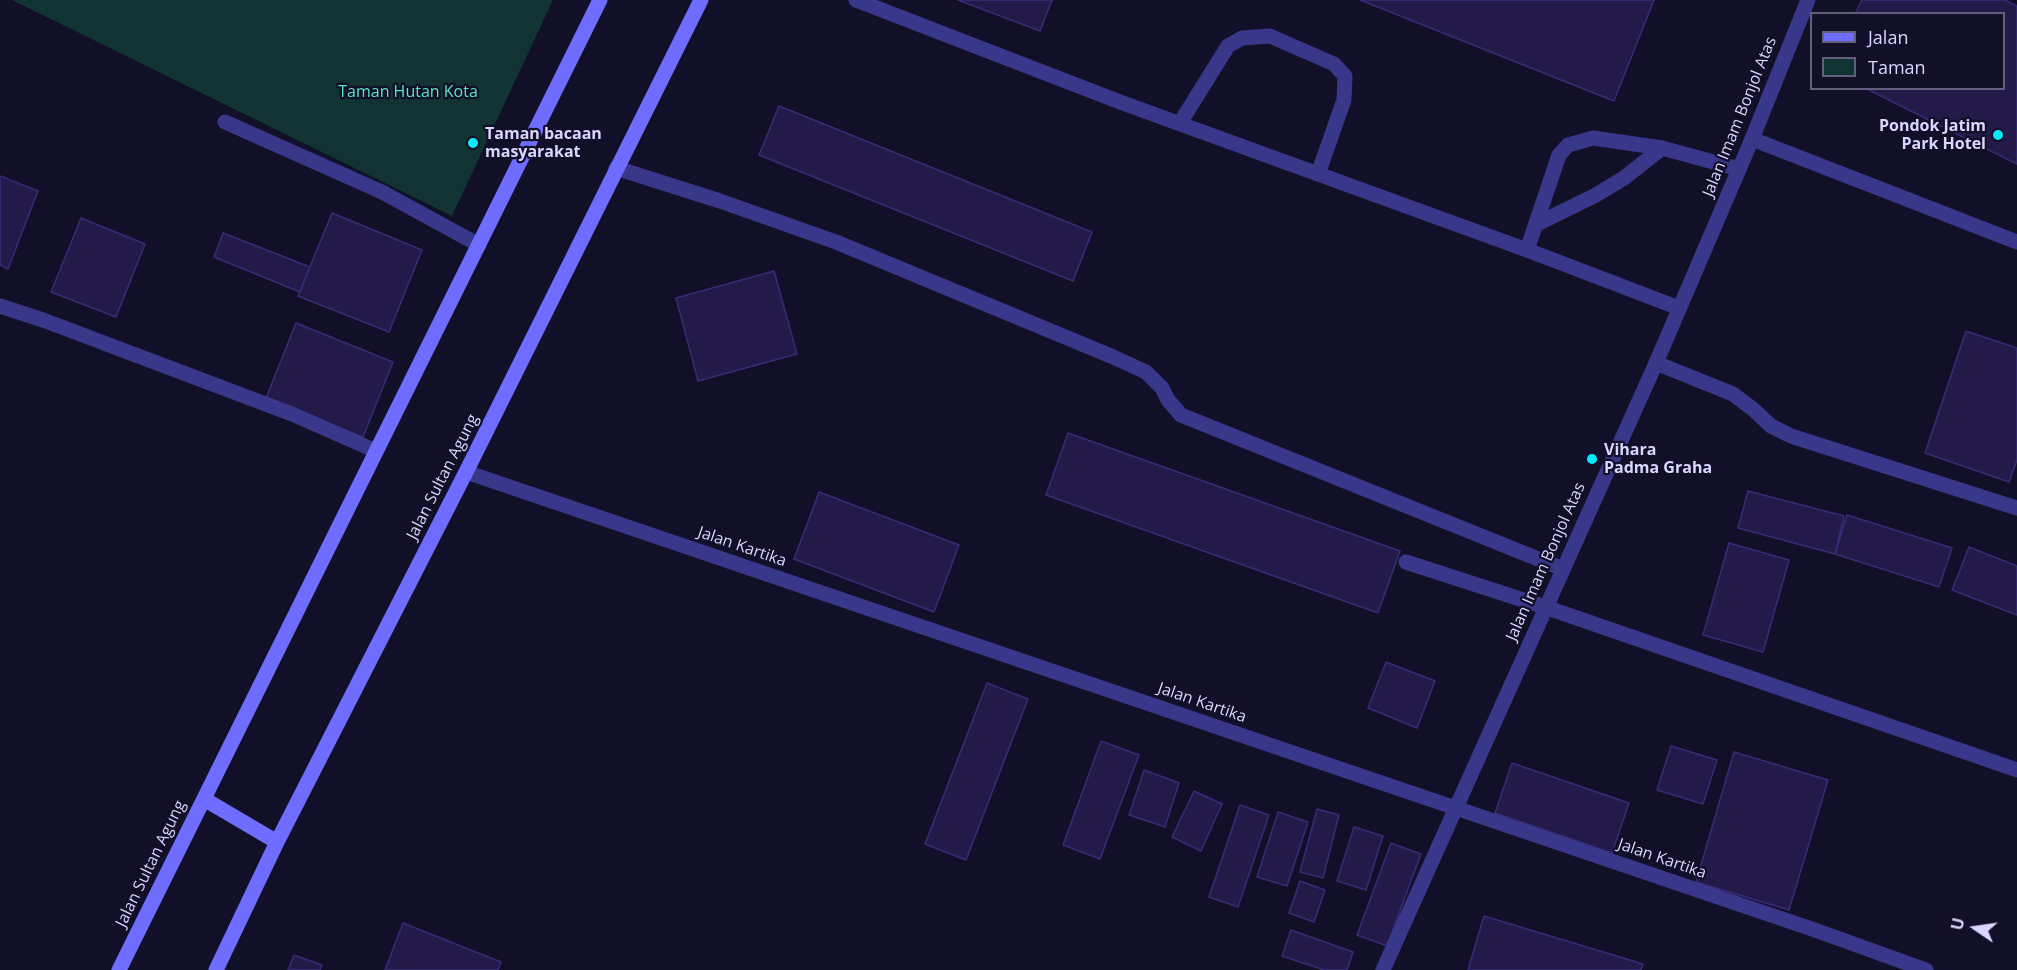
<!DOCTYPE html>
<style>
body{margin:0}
#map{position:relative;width:2017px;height:970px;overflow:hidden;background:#120f28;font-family:"Open Sans",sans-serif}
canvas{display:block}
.legend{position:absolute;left:1810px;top:12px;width:195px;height:78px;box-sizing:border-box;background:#120f28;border:2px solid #625f7e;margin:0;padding:8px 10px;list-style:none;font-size:18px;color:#dad6ff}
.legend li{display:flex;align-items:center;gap:12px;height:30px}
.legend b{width:30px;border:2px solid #625f7e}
.north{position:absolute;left:1945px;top:898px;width:60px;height:60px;-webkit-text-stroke:4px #120f28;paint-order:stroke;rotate:283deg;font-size:16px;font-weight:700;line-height:24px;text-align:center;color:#dad6ff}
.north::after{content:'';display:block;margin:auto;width:21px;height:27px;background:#dad6ff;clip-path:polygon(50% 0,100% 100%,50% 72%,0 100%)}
</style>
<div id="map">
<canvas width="2017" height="970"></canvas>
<ul class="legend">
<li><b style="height:8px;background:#6e6dff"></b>Jalan</li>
<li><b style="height:16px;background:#113331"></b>Taman</li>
</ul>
<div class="north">U</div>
</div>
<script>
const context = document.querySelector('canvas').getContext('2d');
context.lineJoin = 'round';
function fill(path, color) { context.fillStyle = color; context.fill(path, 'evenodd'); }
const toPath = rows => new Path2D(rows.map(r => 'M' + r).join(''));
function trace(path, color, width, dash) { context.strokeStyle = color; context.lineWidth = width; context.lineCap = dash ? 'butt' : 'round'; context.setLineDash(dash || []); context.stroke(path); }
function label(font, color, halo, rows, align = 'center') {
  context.font = font + ' "Open Sans",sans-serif'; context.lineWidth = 4.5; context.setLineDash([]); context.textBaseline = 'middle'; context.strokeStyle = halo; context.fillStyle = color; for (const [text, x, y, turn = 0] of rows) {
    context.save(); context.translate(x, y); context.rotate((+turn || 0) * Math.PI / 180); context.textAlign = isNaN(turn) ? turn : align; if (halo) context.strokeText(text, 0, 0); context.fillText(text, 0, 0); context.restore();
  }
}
fill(toPath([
 [12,0,553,0,452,216]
]), '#113331');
const building = toPath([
 [958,0,1052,0,1040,31,958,0],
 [1360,0,1654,0,1614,101,1360,0],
 [1862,0,2005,0,2017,6,2017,164,1865,88,2004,88,2004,14,1855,14,1862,0],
 [779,106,1092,232,1073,281,759,155,779,106],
 [0,176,38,191,8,269,0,265,0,176],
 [332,213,422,250,389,332,298,296,332,213],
 [81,218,145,244,116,317,51,292,81,218],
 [223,233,310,267,300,292,214,257,223,233],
 [774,271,797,354,698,381,676,298,774,271],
 [296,323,393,362,363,437,266,398,296,323],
 [1966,331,2017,348,2017,460,2009,482,1925,453,1966,331],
 [1068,433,1400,551,1378,613,1046,495,1068,433],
 [1748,491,1844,516,1835,554,1738,528,1748,491],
 [819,492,959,545,934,612,794,559,819,492],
 [1847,515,1952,548,1939,587,1835,554,1847,515],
 [1729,543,1789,560,1763,652,1703,635,1729,543],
 [1969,547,2017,566,2017,615,1952,590,1969,547],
 [1386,662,1435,681,1417,728,1368,708,1386,662],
 [987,683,1028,699,966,860,925,844,987,683],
 [1101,741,1139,755,1100,859,1063,845,1101,741],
 [1671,746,1717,760,1703,804,1657,790,1671,746],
 [1734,752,1828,780,1789,910,1696,882,1734,752],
 [1512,763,1629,803,1612,853,1495,813,1512,763],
 [1144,770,1179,783,1165,827,1129,815,1144,770],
 [1194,791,1222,804,1201,851,1172,837,1194,791],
 [1240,805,1269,815,1238,907,1209,897,1240,805],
 [1317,809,1339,815,1323,878,1300,872,1317,809],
 [1278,812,1308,822,1287,886,1257,877,1278,812],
 [1354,827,1383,836,1366,890,1337,881,1354,827],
 [1391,843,1421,854,1387,946,1357,935,1391,843],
 [1300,881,1325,890,1314,922,1289,913,1300,881],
 [1484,916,1643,964,1641,970,1468,970,1484,916],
 [403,923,501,962,498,970,385,970,403,923],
 [1291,930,1353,952,1347,970,1324,970,1282,956,1291,930],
 [294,955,322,965,320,970,288,970,294,955]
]);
fill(building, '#231a4a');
trace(building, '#382b77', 1.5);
trace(toPath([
 [856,0,1120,102,1527,250,1679,308],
 [1180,123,1228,46,1242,38,1270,36,1334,64,1345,76,1344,100,1318,174],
 [1752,139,2017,242],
 [616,168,720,201,836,242,1111,356,1146,372,1162,388,1168,400,1181,415,1563,569],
 [1537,224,1596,195,1624,178,1662,148],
 [1527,250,1559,155,1568,145,1593,138,1662,148,1739,169],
 [1656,363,1733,394,1754,410,1771,426,1791,436,2017,508],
 [1406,562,1545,607,2017,770]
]), '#39378a', 15);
trace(toPath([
 [225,122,382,192,479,245],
 [0,306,43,320,292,414,376,451],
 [466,472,1812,929,1926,970],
 [1383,970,1656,363,1752,139,1808,0]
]), '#39378a', 15);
trace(toPath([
 [204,799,277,842],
 [119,970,600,0],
 [216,970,277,842,466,472,701,0]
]), '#6e6dff', 15);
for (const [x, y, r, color] of [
 [1998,135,6,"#02ebff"],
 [473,143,6,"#02ebff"],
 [1592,459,6,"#02ebff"]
]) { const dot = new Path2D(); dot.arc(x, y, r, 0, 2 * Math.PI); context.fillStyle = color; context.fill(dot); trace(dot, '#120f28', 2); }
label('16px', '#5be6c0', '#120f28', [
 ["Taman Hutan Kota",408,92]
]);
label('16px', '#dad6ff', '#120f28', [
 ["Jalan Imam Bonjol Atas",1740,117,-68],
 ["Jalan Sultan Agung",443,477,-63],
 ["Jalan Kartika",742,547,19],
 ["Jalan Imam Bonjol Atas",1546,562,-66],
 ["Jalan Kartika",1202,703,19],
 ["Jalan Kartika",1662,859,19],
 ["Jalan Sultan Agung",151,864,-64]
]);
label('bold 16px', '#dad6ff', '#120f28', [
 ["Pondok Jatim",1986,126,"right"],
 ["Park Hotel",1986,144,"right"],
 ["Taman bacaan",485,134],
 ["masyarakat",485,152],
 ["Vihara",1604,450],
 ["Padma Graha",1604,468]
], 'left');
</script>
